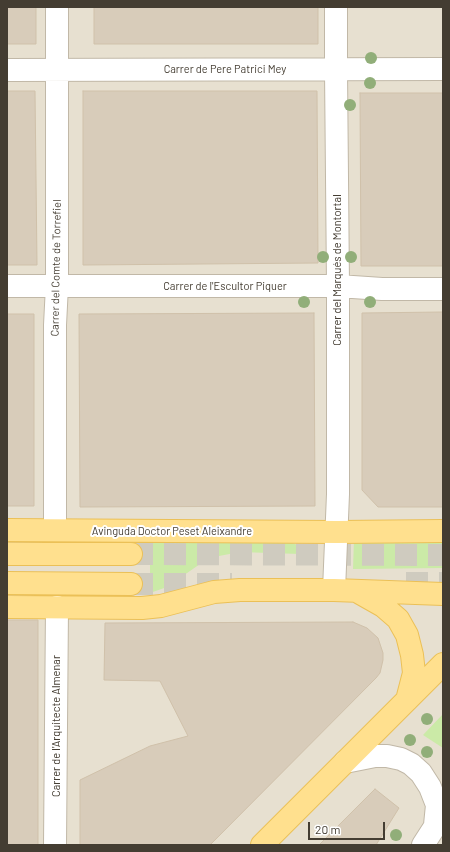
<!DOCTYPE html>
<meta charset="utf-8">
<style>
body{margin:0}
#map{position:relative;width:450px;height:852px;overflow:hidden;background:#f2eee2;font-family:Barlow,sans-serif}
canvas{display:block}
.frame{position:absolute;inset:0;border:8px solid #443d32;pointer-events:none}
.scale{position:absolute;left:308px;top:822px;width:77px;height:18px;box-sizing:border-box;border:2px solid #443d32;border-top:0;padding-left:5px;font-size:12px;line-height:14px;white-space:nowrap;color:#443d32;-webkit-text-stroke:3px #fff;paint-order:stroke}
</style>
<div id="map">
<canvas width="450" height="852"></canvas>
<div class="frame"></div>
<div class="scale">20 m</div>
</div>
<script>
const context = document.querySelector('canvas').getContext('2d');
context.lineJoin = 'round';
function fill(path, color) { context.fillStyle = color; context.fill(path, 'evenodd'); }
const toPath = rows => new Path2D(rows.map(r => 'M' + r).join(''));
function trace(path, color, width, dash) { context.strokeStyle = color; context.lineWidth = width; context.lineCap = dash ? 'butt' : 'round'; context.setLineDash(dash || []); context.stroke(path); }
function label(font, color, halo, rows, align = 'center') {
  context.font = font + ' Barlow,sans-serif'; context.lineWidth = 4; context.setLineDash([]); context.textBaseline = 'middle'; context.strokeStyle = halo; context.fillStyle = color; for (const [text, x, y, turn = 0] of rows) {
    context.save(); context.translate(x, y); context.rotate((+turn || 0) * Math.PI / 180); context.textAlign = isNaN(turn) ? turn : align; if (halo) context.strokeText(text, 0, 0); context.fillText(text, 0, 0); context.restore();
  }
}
fill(toPath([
 [7,7,443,7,443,845,7,845]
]), '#e7e0d0');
fill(toPath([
 [150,538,282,540,295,544,304,548,305,551,300,554,240,552,219,556,200,564,167,587,150,593],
 [443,538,443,568,353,569,354,539],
 [443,714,443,748,423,735]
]), '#cbeaa7');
const building = toPath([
 [7,7,36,7,36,44,7,44,7,7],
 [94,7,318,7,318,44,94,44,94,7],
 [7,91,35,91,37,265,7,265,7,91],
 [83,91,317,91,318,263,83,265,83,91],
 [360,93,443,93,443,266,361,266,360,93],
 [443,312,443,507,378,507,362,490,362,313,443,312],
 [314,313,315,506,80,507,79,314,314,313],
 [7,314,34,314,34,506,7,506,7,314],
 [7,620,38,620,38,845,7,845,7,620],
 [353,622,367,628,378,638,383,653,383,660,380,673,376,678,210,845,80,845,80,780,150,746,188,736,160,681,104,680,105,623,353,622],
 [375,789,399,808,376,845,319,845,375,789]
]);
fill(building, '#d8ccba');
trace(building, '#d0c1aa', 1);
trace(toPath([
 [131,554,443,555],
 [406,583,443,583],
 [131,584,232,584]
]), '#cfcbbf', 22, [22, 11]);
const minor = toPath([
 [7,70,443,69],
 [7,286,338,286,382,289,443,289],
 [55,530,55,325,57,286,57,7],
 [334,590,338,494,338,286,336,70,336,7],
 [345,762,375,756,387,756,401,759,411,764,421,773,430,787,437,805,435,825],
 [55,845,57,607],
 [423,845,443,814]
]);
const major = toPath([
 [7,530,337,532,443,531],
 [7,554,131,554],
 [7,583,131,584],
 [360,593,383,606,398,619,407,635,412,655,414,673,407,700],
 [7,607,142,608,161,606,214,592,240,590,334,590,443,594],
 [262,845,443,664]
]);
trace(minor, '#c1b8a7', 24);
trace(major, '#ebc057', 24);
trace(minor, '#fff', 22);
trace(major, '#ffe08e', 22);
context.fillStyle = '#91ae79';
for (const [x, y] of [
 [371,58],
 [370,83],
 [350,105],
 [323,257],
 [351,257],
 [304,302],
 [370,302],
 [427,719],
 [410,740],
 [427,752],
 [396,835]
]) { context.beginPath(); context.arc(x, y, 6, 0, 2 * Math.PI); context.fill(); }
label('11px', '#443d32', '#fff', [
 ["Carrer de Pere Patrici Mey",225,69],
 ["Carrer del Comte de Torrefiel",56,268,-89],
 ["Carrer del Marqués de Montortal",337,270,-90],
 ["Carrer de l'Escultor Piquer",225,286],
 ["Avinguda Doctor Peset Aleixandre",172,531],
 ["Carrer de l'Arquitecte Almenar",56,726,-90]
]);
</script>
